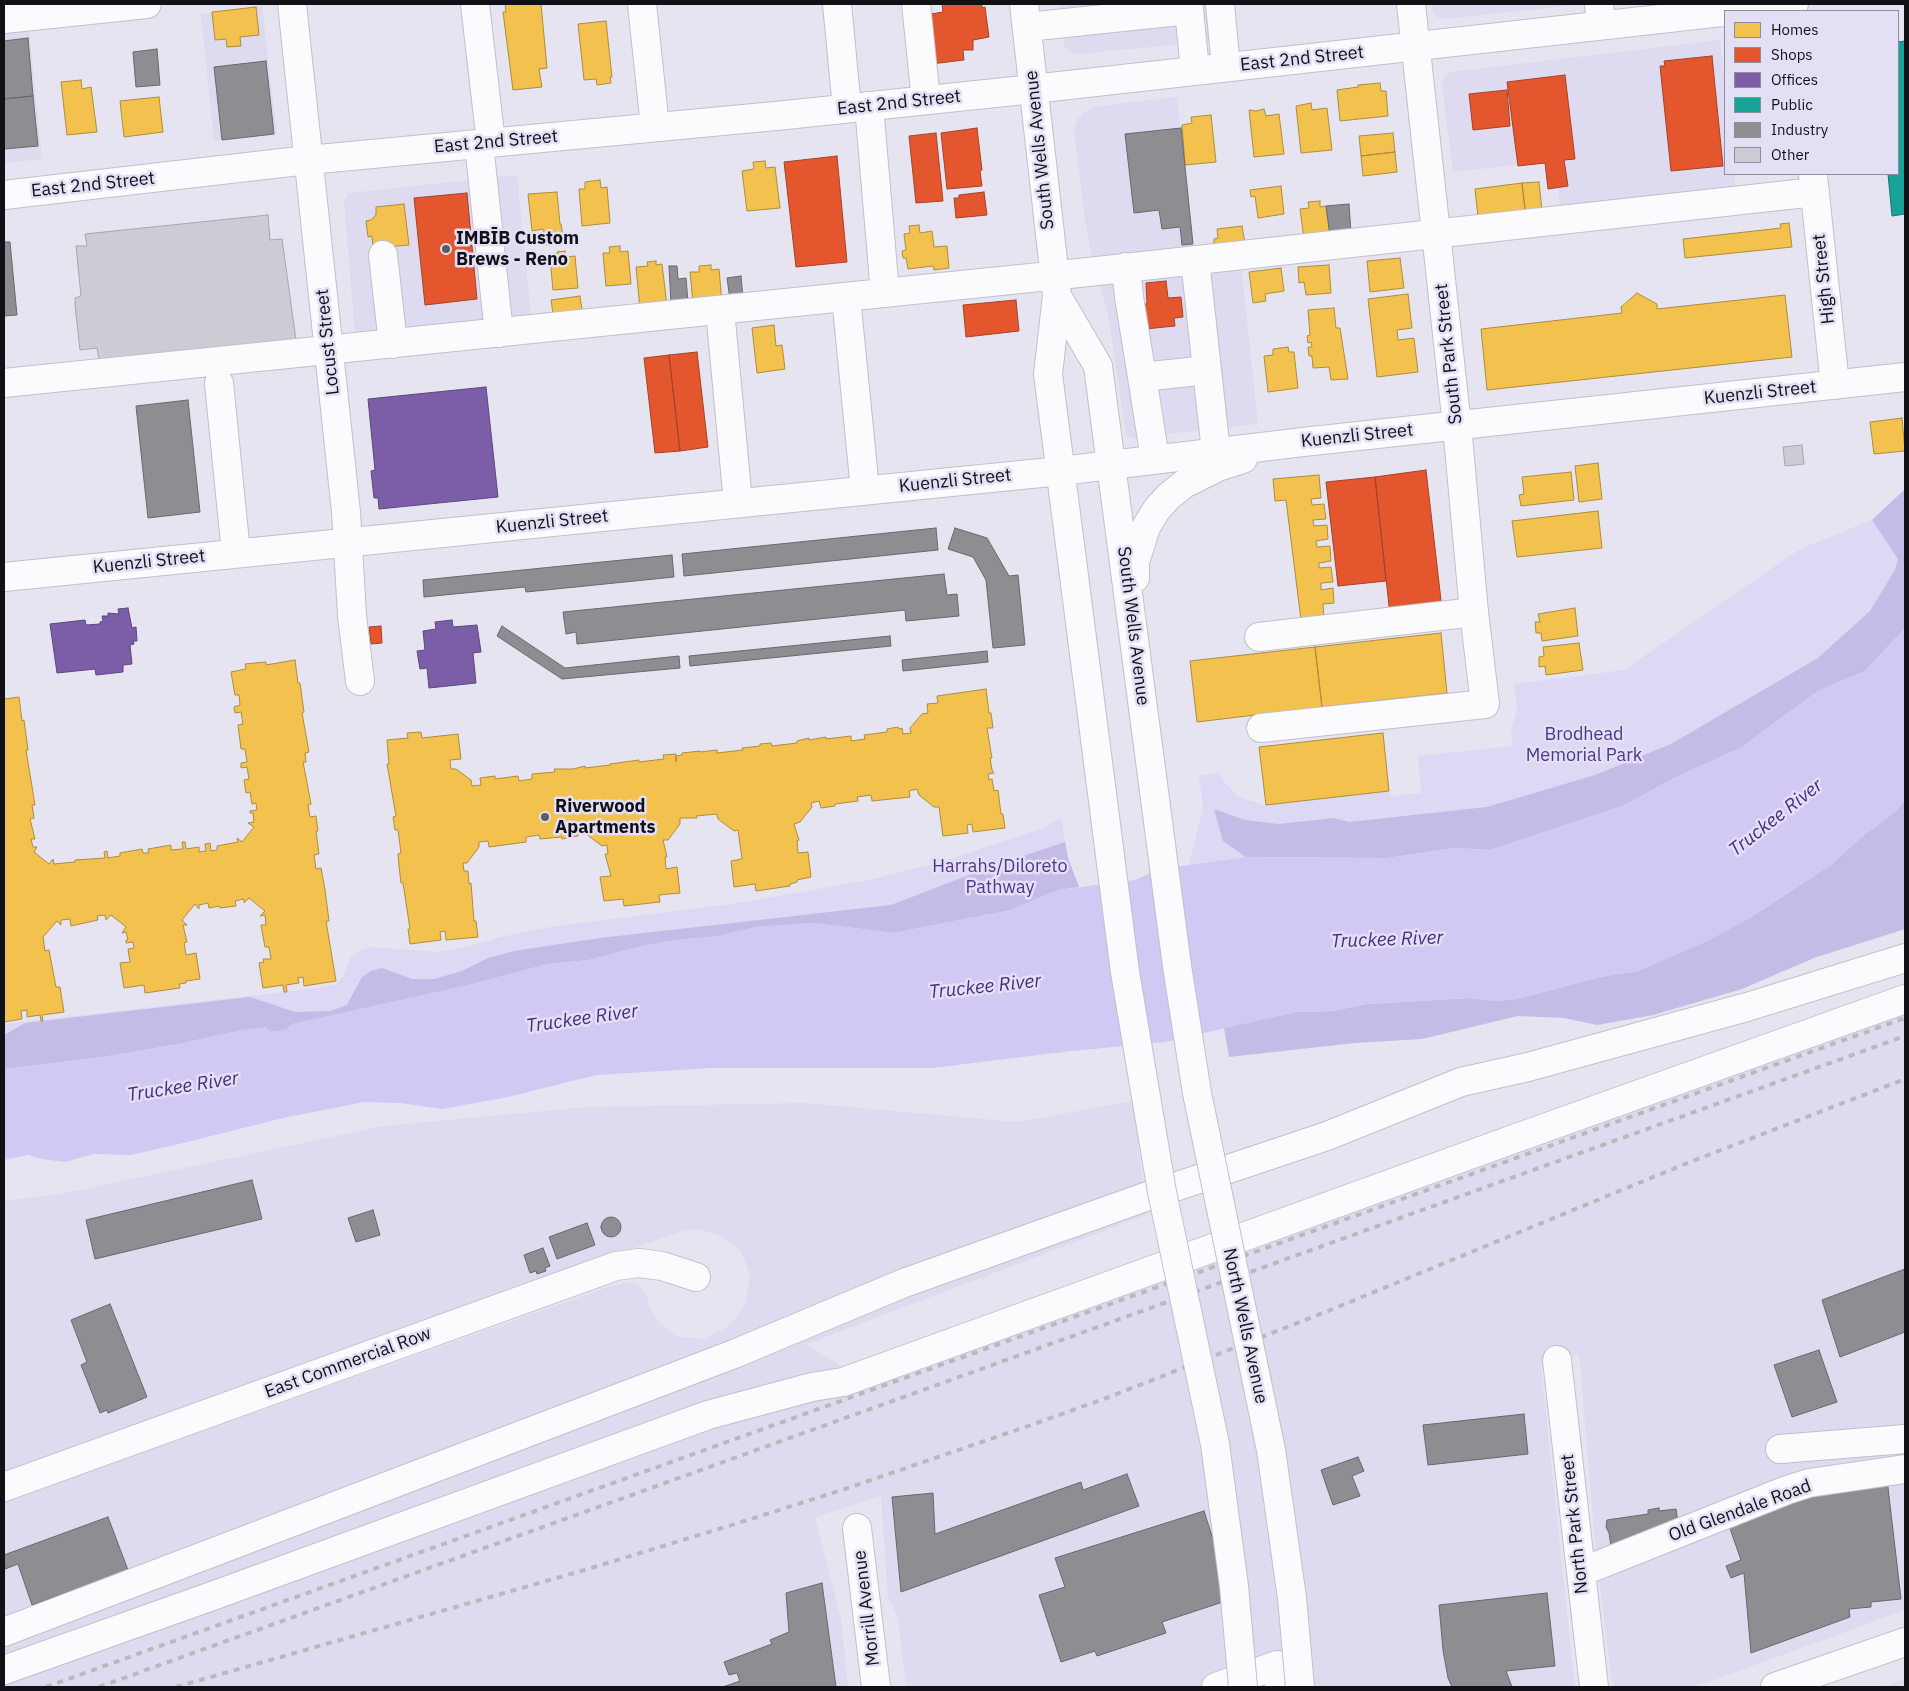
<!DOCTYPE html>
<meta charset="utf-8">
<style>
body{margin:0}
#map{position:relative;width:1909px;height:1691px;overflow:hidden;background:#e6e4f0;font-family:"IBM Plex Sans",sans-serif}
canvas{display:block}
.frame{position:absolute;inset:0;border:5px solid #111017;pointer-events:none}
.legend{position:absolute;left:1724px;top:10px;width:175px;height:165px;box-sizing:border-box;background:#e3dff5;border:1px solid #8f8c9c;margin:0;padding:6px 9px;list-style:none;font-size:15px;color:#111017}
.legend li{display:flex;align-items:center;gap:10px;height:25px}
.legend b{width:25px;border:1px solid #8f8c9c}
</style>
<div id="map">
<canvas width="1909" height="1691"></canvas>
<div class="frame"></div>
<ul class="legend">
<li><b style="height:14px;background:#f2c14e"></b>Homes</li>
<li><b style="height:14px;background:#e4572e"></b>Shops</li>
<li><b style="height:14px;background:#7b5ea7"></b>Offices</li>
<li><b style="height:14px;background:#17a398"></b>Public</li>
<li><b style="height:14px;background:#8d8d92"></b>Industry</li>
<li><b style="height:14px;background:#cdcbd4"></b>Other</li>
</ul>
</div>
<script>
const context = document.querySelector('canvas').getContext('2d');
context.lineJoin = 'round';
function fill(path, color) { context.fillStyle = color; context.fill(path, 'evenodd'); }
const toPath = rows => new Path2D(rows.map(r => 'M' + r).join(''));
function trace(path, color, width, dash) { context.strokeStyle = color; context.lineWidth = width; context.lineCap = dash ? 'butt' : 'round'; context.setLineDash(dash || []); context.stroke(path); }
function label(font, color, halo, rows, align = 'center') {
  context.font = font + ' "IBM Plex Sans",sans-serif'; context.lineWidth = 5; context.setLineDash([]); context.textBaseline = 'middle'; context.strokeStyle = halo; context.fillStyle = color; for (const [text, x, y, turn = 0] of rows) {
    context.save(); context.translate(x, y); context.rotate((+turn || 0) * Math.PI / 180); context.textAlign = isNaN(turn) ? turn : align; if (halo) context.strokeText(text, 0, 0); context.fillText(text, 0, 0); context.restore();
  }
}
fill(toPath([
 [1059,4,1220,4,1223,40,1079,54,1071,53,1065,47,1062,37],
 [1431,4,1586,4,1446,19,1437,17,1432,10],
 [262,6,277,135,214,141,201,14],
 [29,31,42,159,4,163,4,33],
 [1720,40,1725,84,1725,174,1734,174,1736,195,1561,214,1555,161,1453,172,1442,84,1445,76,1451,72],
 [1177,97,1195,259,1240,255,1258,424,1131,438,1126,434,1108,313,1093,261,1085,220,1074,129,1077,120,1084,112,1099,106],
 [517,175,532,327,356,345,344,201,349,193],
 [1905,989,1905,1610,1695,1687,1615,1687,1612,1682,1597,1565,1579,1354,1541,1367,1575,1687,1305,1687,1256,1663,1258,1687,906,1687,898,1616,888,1598,881,1496,815,1517,841,1619,848,1687,4,1687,4,1502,605,1288,625,1282,638,1285,646,1293,649,1306,660,1323,676,1336,703,1339,728,1327,745,1306,750,1276,742,1252,720,1236,702,1230,685,1230,4,1474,4,1201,61,1194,384,1126,587,1107,804,1103,1016,1122,1134,1101,1146,1215,807,1344,848,1371],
 [1905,1679,1905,1687,1882,1687]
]), '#dedaef');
fill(toPath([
 [1905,489,1905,628,1865,671,1388,858,1246,857,1189,865,1203,807,1199,776,1218,773,1224,782,1238,796,1247,800,1266,805,1389,791,1390,796,1421,793,1418,756,1513,746,1511,731,1517,710,1514,684,1624,670,1800,549,1872,520],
 [1061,818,1068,858,1079,887,548,964,324,1018,4,1069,4,1024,319,988,335,985,344,976,350,958,361,950,371,947,438,952,467,947,501,937,550,927,731,904,870,880,940,862,1041,829]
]), '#ddd8f3');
fill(toPath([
 [1905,489,1905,628,1865,671,1818,691,1742,747,1672,779,1625,805,1490,850,1454,848,1388,858,1246,857,1223,841,1214,809,1245,820,1278,824,1334,818,1349,822,1487,807,1595,775,1671,744,1818,658,1870,611,1895,570,1898,559,1872,520],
 [1905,800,1905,929,1814,958,1742,989,1653,1015,1597,1025,1564,1018,1518,1016,1422,1039,1355,1043,1229,1057,1224,1028,1296,1012,1332,1011,1367,1004,1470,998,1496,1001,1517,999,1600,977,1638,971,1709,940,1751,917,1831,865,1859,839,1895,812],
 [1065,842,1068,858,1079,887,1058,890,1011,910,894,933,813,923,756,927,718,936,675,940,642,946,589,960,548,964,465,986,293,1024,286,1030,271,1032,242,1030,179,1044,103,1057,4,1069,4,1035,25,1023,250,997,295,1012,330,1011,347,1005,362,977,371,971,382,968,412,979,434,979,462,971,488,958,514,951,600,938,891,905,990,867]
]), '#c5bbe7');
fill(toPath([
 [1905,628,1905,800,1895,812,1859,839,1831,865,1751,917,1709,940,1638,971,1600,977,1517,999,1496,1001,1470,998,1367,1004,1332,1011,1296,1012,1165,1042,1072,1051,932,1068,712,1068,596,1075,508,1097,442,1109,400,1103,364,1102,283,1118,179,1144,131,1155,93,1154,65,1162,41,1159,28,1155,4,1160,4,1069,103,1057,179,1044,242,1030,265,1027,271,1032,286,1030,293,1024,465,986,548,964,589,960,642,946,675,940,719,936,756,927,813,923,894,933,1011,910,1058,890,1135,880,1157,870,1189,865,1246,857,1388,858,1454,848,1490,850,1625,805,1672,779,1742,747,1818,691,1865,671]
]), '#d1c8f4');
const homes = toPath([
 [505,4,541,4,547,68,539,69,542,87,513,90,503,12,506,12,505,4],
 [256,7,259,35,240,37,241,46,227,47,226,39,215,40,212,12,256,7],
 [606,21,612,77,610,77,611,83,597,85,596,79,584,80,578,24,606,21],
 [81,80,82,89,91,87,97,132,67,135,61,82,81,80],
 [1380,83,1381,91,1386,91,1388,116,1340,121,1337,90,1358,87,1358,85,1380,83],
 [159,97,163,132,124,137,120,101,159,97],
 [1311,103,1312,110,1327,108,1332,150,1301,153,1296,106,1311,103],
 [1264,109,1266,116,1279,114,1284,154,1254,157,1249,110,1256,111,1264,109],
 [1211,115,1216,162,1185,165,1182,125,1192,123,1191,117,1211,115],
 [1393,133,1395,152,1361,156,1359,136,1393,133],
 [1395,152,1397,172,1363,176,1361,156,1395,152],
 [765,161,766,168,775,167,780,208,747,211,742,171,754,169,753,162,765,161],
 [600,180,601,188,607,187,610,223,582,226,579,189,585,189,585,182,600,180],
 [1539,182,1542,210,1525,211,1522,183,1539,182],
 [1522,183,1526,216,1478,217,1475,189,1522,183],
 [1281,186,1284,214,1258,218,1255,196,1251,197,1250,190,1281,186],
 [557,192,560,224,561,224,563,236,560,236,561,243,545,245,543,229,532,231,528,194,557,192],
 [1320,201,1320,207,1326,206,1330,235,1304,239,1300,209,1309,208,1308,202,1320,201],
 [404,204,409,245,373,248,372,236,368,237,366,221,371,220,376,215,376,207,404,204],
 [1789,223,1792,247,1685,258,1683,239,1781,228,1780,224,1789,223],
 [919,225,920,233,932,231,934,247,947,246,949,268,934,270,933,266,908,269,906,258,903,258,902,251,906,250,904,234,910,233,909,226,919,225],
 [1242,226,1246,249,1214,248,1214,239,1218,238,1217,229,1242,226],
 [620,246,620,252,628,251,631,284,606,286,603,253,610,253,609,247,620,246],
 [565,251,565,257,575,256,578,288,553,290,550,259,557,258,557,252,565,251],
 [1400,258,1404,288,1370,292,1367,261,1400,258],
 [656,261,656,265,662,264,667,306,640,309,636,267,648,266,647,262,656,261],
 [711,265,711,270,719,269,722,302,693,303,690,272,699,272,699,266,711,265],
 [1329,265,1331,293,1306,295,1304,282,1299,283,1298,267,1329,265],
 [1281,268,1284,291,1265,294,1266,301,1253,303,1249,272,1281,268],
 [1637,293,1657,304,1657,309,1785,295,1792,357,1487,390,1481,329,1622,313,1621,307,1637,293],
 [1408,294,1412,328,1397,330,1398,340,1414,338,1418,372,1377,377,1368,299,1408,294],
 [580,296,583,317,554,321,551,300,580,296],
 [1334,308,1336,328,1340,328,1348,379,1331,380,1329,367,1313,368,1312,356,1309,356,1308,347,1312,347,1311,342,1308,343,1307,336,1310,335,1308,310,1334,308],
 [774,325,776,346,782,345,785,369,757,373,752,328,774,325],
 [1288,347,1289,352,1294,352,1298,388,1268,392,1264,356,1273,355,1273,349,1288,347],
 [1902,418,1905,451,1874,454,1870,422,1902,418],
 [1598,463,1602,499,1579,502,1575,466,1598,463],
 [1571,472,1574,500,1521,506,1519,495,1524,494,1522,477,1571,472],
 [1319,475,1321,498,1311,499,1312,505,1324,504,1326,519,1313,520,1314,526,1327,525,1328,539,1316,541,1317,547,1330,546,1331,561,1319,563,1319,568,1331,567,1333,582,1321,583,1321,590,1333,588,1334,603,1323,604,1324,617,1301,620,1286,500,1275,501,1273,479,1319,475],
 [1598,511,1602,548,1517,557,1512,521,1598,511],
 [1575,608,1578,636,1542,641,1541,633,1536,633,1535,622,1540,622,1538,614,1575,608],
 [1441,633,1447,693,1322,707,1315,647,1441,633],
 [1579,643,1583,670,1546,675,1545,666,1539,667,1539,657,1544,656,1543,647,1579,643],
 [1315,647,1322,707,1197,722,1190,661,1315,647],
 [295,660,298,683,300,683,304,712,302,713,309,752,305,753,306,762,303,762,311,804,308,805,310,817,316,816,318,831,316,831,319,854,314,855,316,869,321,868,325,890,329,921,326,921,336,981,304,986,303,977,298,978,299,983,286,985,287,992,284,992,283,985,263,988,259,963,264,962,263,959,271,959,269,947,265,947,261,925,266,925,265,915,260,916,265,911,249,898,244,903,244,899,235,901,236,906,220,908,219,906,209,908,208,903,199,905,199,909,195,904,182,920,187,925,183,925,187,942,184,943,186,955,196,953,200,979,186,981,186,983,179,984,180,988,145,993,144,985,124,988,120,963,130,962,128,949,134,948,133,942,126,943,126,940,128,940,126,932,122,933,126,927,111,915,106,920,105,915,97,916,98,920,71,926,70,919,61,920,61,925,57,921,43,937,45,951,49,950,56,987,60,987,64,1012,42,1015,43,1021,41,1021,40,1015,27,1017,27,1010,21,1011,22,1019,4,1022,4,694,5,699,19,697,22,721,24,720,28,750,26,750,35,805,32,805,34,818,30,819,35,839,31,839,33,847,37,847,34,852,49,864,53,859,54,864,75,862,75,860,105,858,104,852,107,851,108,858,120,856,120,853,142,849,143,853,149,853,148,849,171,845,171,850,183,849,182,842,185,842,186,849,199,847,199,852,206,851,205,844,210,843,211,851,217,850,217,846,238,842,237,838,242,842,254,827,248,823,254,822,253,813,250,813,250,811,257,810,256,803,252,804,250,792,246,793,244,780,249,779,247,767,241,768,241,763,247,762,245,749,241,749,238,725,243,724,241,712,235,713,234,707,240,705,239,695,235,695,231,672,246,669,245,664,266,662,266,665,295,660],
 [986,689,989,713,991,713,993,728,987,728,992,758,990,758,992,770,994,773,988,774,989,780,992,779,994,791,998,790,1001,814,1003,814,1005,828,973,832,972,824,967,825,968,833,943,836,939,807,934,807,919,795,917,789,909,791,910,797,872,801,871,795,857,797,858,801,835,804,835,806,821,808,819,801,811,803,812,807,800,822,794,824,799,840,797,841,798,853,808,852,811,877,797,880,797,882,790,884,790,886,756,891,755,884,734,887,731,861,742,859,738,830,734,831,718,819,717,814,696,816,697,818,680,818,680,824,668,840,663,840,667,857,665,857,666,869,677,867,680,893,659,895,660,902,624,906,623,899,604,901,600,877,611,876,605,854,608,854,607,845,602,846,586,834,585,829,578,830,578,836,562,839,562,837,540,839,539,835,526,837,526,842,489,847,488,841,479,842,479,847,467,863,463,863,464,871,468,871,469,884,471,883,474,921,476,921,478,937,446,940,445,931,440,932,441,940,410,944,408,929,410,929,403,883,401,883,399,866,398,854,401,853,398,830,395,830,393,817,396,816,387,764,389,764,387,740,408,738,407,733,421,732,422,738,458,734,461,759,450,760,451,769,456,769,471,780,472,786,481,785,480,778,495,776,495,779,518,776,519,781,532,779,532,774,555,772,554,769,573,769,585,766,585,768,610,765,610,764,639,760,639,762,664,759,663,755,676,754,676,762,676,756,682,755,682,753,700,751,700,752,717,750,717,753,743,750,742,748,760,746,760,744,771,743,772,746,797,743,797,741,809,738,809,740,826,737,826,739,851,736,851,741,865,739,864,735,887,732,887,729,898,727,899,729,902,728,903,734,911,733,910,728,922,714,928,713,927,704,938,703,937,696,986,689],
 [1383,733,1389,791,1266,805,1259,747,1383,733]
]);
fill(homes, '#f2c14e');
trace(homes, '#ae8c3e', 1);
const shops = toPath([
 [942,4,982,4,982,8,985,7,989,37,973,40,973,50,963,50,964,60,931,64,925,15,943,12,942,4],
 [1712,56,1723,166,1671,171,1660,66,1665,66,1664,61,1712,56],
 [1565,75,1575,159,1564,160,1568,186,1548,189,1545,163,1518,166,1507,82,1565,75],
 [1507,90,1510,126,1473,130,1469,94,1507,90],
 [977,128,982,170,980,171,982,186,947,189,941,133,977,128],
 [936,133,943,201,916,203,909,136,936,133],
 [837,156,847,262,796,267,784,162,837,156],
 [984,192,987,215,956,218,954,198,959,198,959,195,984,192],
 [467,193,477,299,425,305,414,198,467,193],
 [1166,281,1168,298,1181,297,1183,317,1174,318,1175,326,1145,329,1142,304,1147,304,1146,283,1166,281],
 [1016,300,1019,331,966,337,963,305,1016,300],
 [697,352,708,447,680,451,669,355,697,352],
 [669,355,680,451,655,453,644,358,669,355],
 [1426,470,1442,609,1390,615,1375,477,1426,470],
 [1375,477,1386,581,1338,586,1326,482,1375,477],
 [381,626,382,643,371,644,369,627,381,626]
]);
fill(shops, '#e4572e');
trace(shops, '#a54227', 1);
const offices = toPath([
 [486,387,498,497,379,509,378,498,374,498,371,471,375,470,368,399,486,387],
 [128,608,132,628,136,627,137,641,133,641,134,644,130,645,132,664,123,665,123,672,96,675,95,669,57,673,50,624,85,620,86,625,100,624,100,622,103,621,102,616,108,616,108,613,119,614,118,609,128,608],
 [452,620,453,627,477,625,481,652,473,653,476,683,429,688,427,668,420,669,417,651,425,650,423,631,436,629,435,622,452,620]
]);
fill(offices, '#7b5ea7');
trace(offices, '#5b477c', 1);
const public = toPath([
 [1905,41,1905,214,1892,216,1888,174,1898,174,1898,42,1905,41]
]);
fill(public, '#17a398');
trace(public, '#157771', 1);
const industry = toPath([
 [28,38,33,96,4,99,4,41,28,38],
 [157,49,160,85,136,87,133,52,157,49],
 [266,61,274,134,222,140,214,67,266,61],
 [33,96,38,146,4,149,4,99,33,96],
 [1181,128,1193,244,1182,245,1180,227,1162,229,1159,210,1134,213,1125,134,1181,128],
 [1349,204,1351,233,1330,235,1326,206,1349,204],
 [4,242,10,242,17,315,4,316,4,242],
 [669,266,677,266,678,279,686,278,688,302,671,304,669,266],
 [741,276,743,298,730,300,727,278,741,276],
 [188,400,200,512,148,518,136,406,188,400],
 [936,528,938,550,684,576,682,554,936,528],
 [955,528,987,538,1009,576,1018,575,1025,645,993,648,986,580,973,557,948,549,955,528],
 [672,555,674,577,526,592,525,587,424,597,423,580,672,555],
 [944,574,947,595,957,594,959,616,906,621,905,610,577,644,576,632,566,634,563,612,944,574],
 [502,626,565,668,679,656,680,668,562,679,497,636,502,626],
 [890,636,891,646,690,666,689,656,890,636],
 [987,651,988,662,903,671,902,660,987,651],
 [252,1180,262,1219,95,1259,86,1220,252,1180],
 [373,1210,380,1235,356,1242,348,1218,373,1210],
 '601 1227a10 10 0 1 1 20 0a10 10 0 1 1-20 0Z',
 [587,1223,595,1245,557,1259,549,1237,587,1223],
 [543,1248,550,1266,545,1268,546,1271,537,1274,536,1271,530,1273,524,1255,543,1248],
 [1905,1269,1905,1332,1840,1357,1822,1300,1905,1269],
 [110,1304,147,1397,108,1413,107,1410,100,1413,81,1365,87,1362,71,1320,110,1304],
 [1819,1350,1837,1402,1792,1417,1774,1365,1819,1350],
 [1524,1414,1528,1454,1428,1465,1423,1425,1524,1414],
 [1358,1457,1364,1471,1352,1476,1360,1496,1333,1505,1321,1470,1358,1457],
 [1127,1474,1139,1506,901,1592,892,1497,933,1493,935,1534,1081,1482,1083,1490,1127,1474],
 [1887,1479,1901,1599,1871,1602,1871,1607,1849,1609,1850,1617,1751,1653,1744,1573,1731,1578,1726,1566,1741,1560,1727,1520,1808,1491,1887,1479],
 [1659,1508,1659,1511,1676,1509,1679,1529,1611,1546,1609,1533,1606,1527,1607,1520,1648,1514,1648,1510,1659,1508],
 [1204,1511,1232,1599,1162,1622,1166,1633,1097,1656,1095,1651,1061,1662,1039,1595,1065,1587,1055,1558,1204,1511],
 [108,1517,128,1570,32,1605,18,1564,5,1569,4,1555,108,1517],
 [822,1583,836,1687,723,1687,740,1681,737,1673,729,1675,724,1662,772,1644,770,1640,789,1632,786,1593,822,1583],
 [1547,1593,1555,1666,1506,1671,1512,1687,1452,1687,1448,1678,1443,1650,1439,1605,1547,1593]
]);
fill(industry, '#8d8d92');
trace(industry, '#68686d', 1);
const building = toPath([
 [268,215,270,240,282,239,296,340,99,360,97,348,80,350,75,305,75,298,81,296,76,246,87,246,85,234,268,215],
 [1802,445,1804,464,1785,466,1783,447,1802,445]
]);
fill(building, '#cdcbd4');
trace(building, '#a7a5ae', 1);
const minor = toPath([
 [292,4,346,512,352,616,360,681],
 [475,4,491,143],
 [642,4,655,127],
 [837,4,847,108],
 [916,4,926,100],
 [1220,4,1226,67],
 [1599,4,1601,25],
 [4,19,147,4],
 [1027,27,1189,10,1195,70],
 [869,106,885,293],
 [479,144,499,333],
 [1813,175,1835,385],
 [383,255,393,344],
 [1195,260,1216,452],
 [1126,267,1129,297,1142,377,1207,370],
 [846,297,865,490],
 [720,310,738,503],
 [1142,377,1155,459],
 [4,383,1079,273,1815,192],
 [219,383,236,553],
 [1259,637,1474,612],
 [1261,728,1485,704,1474,612,1457,426,1411,4],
 [1557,1360,1594,1687],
 [1780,1449,1905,1439],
 [4,1487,616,1266,639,1263,662,1266,696,1277],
 [857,1528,876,1687],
 [1581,1572,1787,1490,1809,1483,1905,1469],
 [4,1632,734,1354,904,1283,1148,1196,1327,1136,1461,1082,1528,1067,1747,1007,1905,958],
 [4,1670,215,1595,708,1415,812,1387,843,1382,1522,1136,1905,999],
 [1216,1687,1277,1665,1279,1687]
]);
const major = toPath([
 [1024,4,1057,296,1048,374,1125,972],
 [4,195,308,160,786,115,1033,89,1794,4],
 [1057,296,1098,366,1177,966],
 [4,577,1061,471,1303,442,1905,377],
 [1135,578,1135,562,1146,527,1157,509,1169,496,1184,484,1218,467,1243,459],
 [1775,1687,1905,1642]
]);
trace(minor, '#c2c0ca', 30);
trace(major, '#c2c0ca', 30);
trace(minor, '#fbfbfd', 28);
trace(major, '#fbfbfd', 28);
trace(toPath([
 [46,1687,1905,1018],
 [99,1687,1905,1036],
 [176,1687,588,1569,735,1524,845,1489,1037,1423,1109,1397,1328,1311,1685,1164,1905,1079]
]), '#b9b9bc', 4, [6, 6]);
const majorBridge = toPath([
 [1177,966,1197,1093,1271,1450,1292,1598,1300,1687],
 [1125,972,1162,1192,1215,1444,1234,1586,1243,1687]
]);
trace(majorBridge, '#c2c0ca', 30, []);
trace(majorBridge, '#fbfbfd', 28);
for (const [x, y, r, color] of [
 [446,249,5,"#5c5a63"],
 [545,817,5,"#5c5a63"]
]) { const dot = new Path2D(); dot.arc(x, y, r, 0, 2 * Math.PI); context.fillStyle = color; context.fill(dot); trace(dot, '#e3dff5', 2); }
label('18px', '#111017', '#e3dff5', [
 ["East 2nd Street",1302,59,-6],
 ["East 2nd Street",899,103,-6],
 ["East 2nd Street",496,142,-5],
 ["South Wells Avenue",1040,150,-96],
 ["East 2nd Street",93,185,-6],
 ["High Street",1824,279,-96],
 ["Locust Street",328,342,-96],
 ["South Park Street",1449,354,-96],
 ["Kuenzli Street",1760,393,-6],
 ["Kuenzli Street",1357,436,-6],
 ["Kuenzli Street",955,481,-6],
 ["Kuenzli Street",552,522,-6],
 ["Kuenzli Street",149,562,-6],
 ["South Wells Avenue",1133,626,83],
 ["North Wells Avenue",1245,1326,78],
 ["East Commercial Row",348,1363,-20],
 ["Old Glendale Road",1740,1511,-20],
 ["North Park Street",1575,1524,-96],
 ["Morrill Avenue",867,1608,-97]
]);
label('bold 18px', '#111017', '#e3dff5', [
 ["IMBĪB Custom",456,239],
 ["Brews - Reno",456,260],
 ["Riverwood",555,807],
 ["Apartments",555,828]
], 'left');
label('18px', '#4f3688', '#e3dff5', [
 ["Brodhead",1584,735],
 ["Memorial Park",1584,756],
 ["Harrahs/Diloreto",1000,867],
 ["Pathway",1000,888]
]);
label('italic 19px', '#462c7d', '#e3dff5', [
 ["Truckee River",1776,818,-38],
 ["Truckee River",1387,940,-2],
 ["Truckee River",985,987,-6],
 ["Truckee River",582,1019,-8],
 ["Truckee River",183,1087,-9]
]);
</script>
